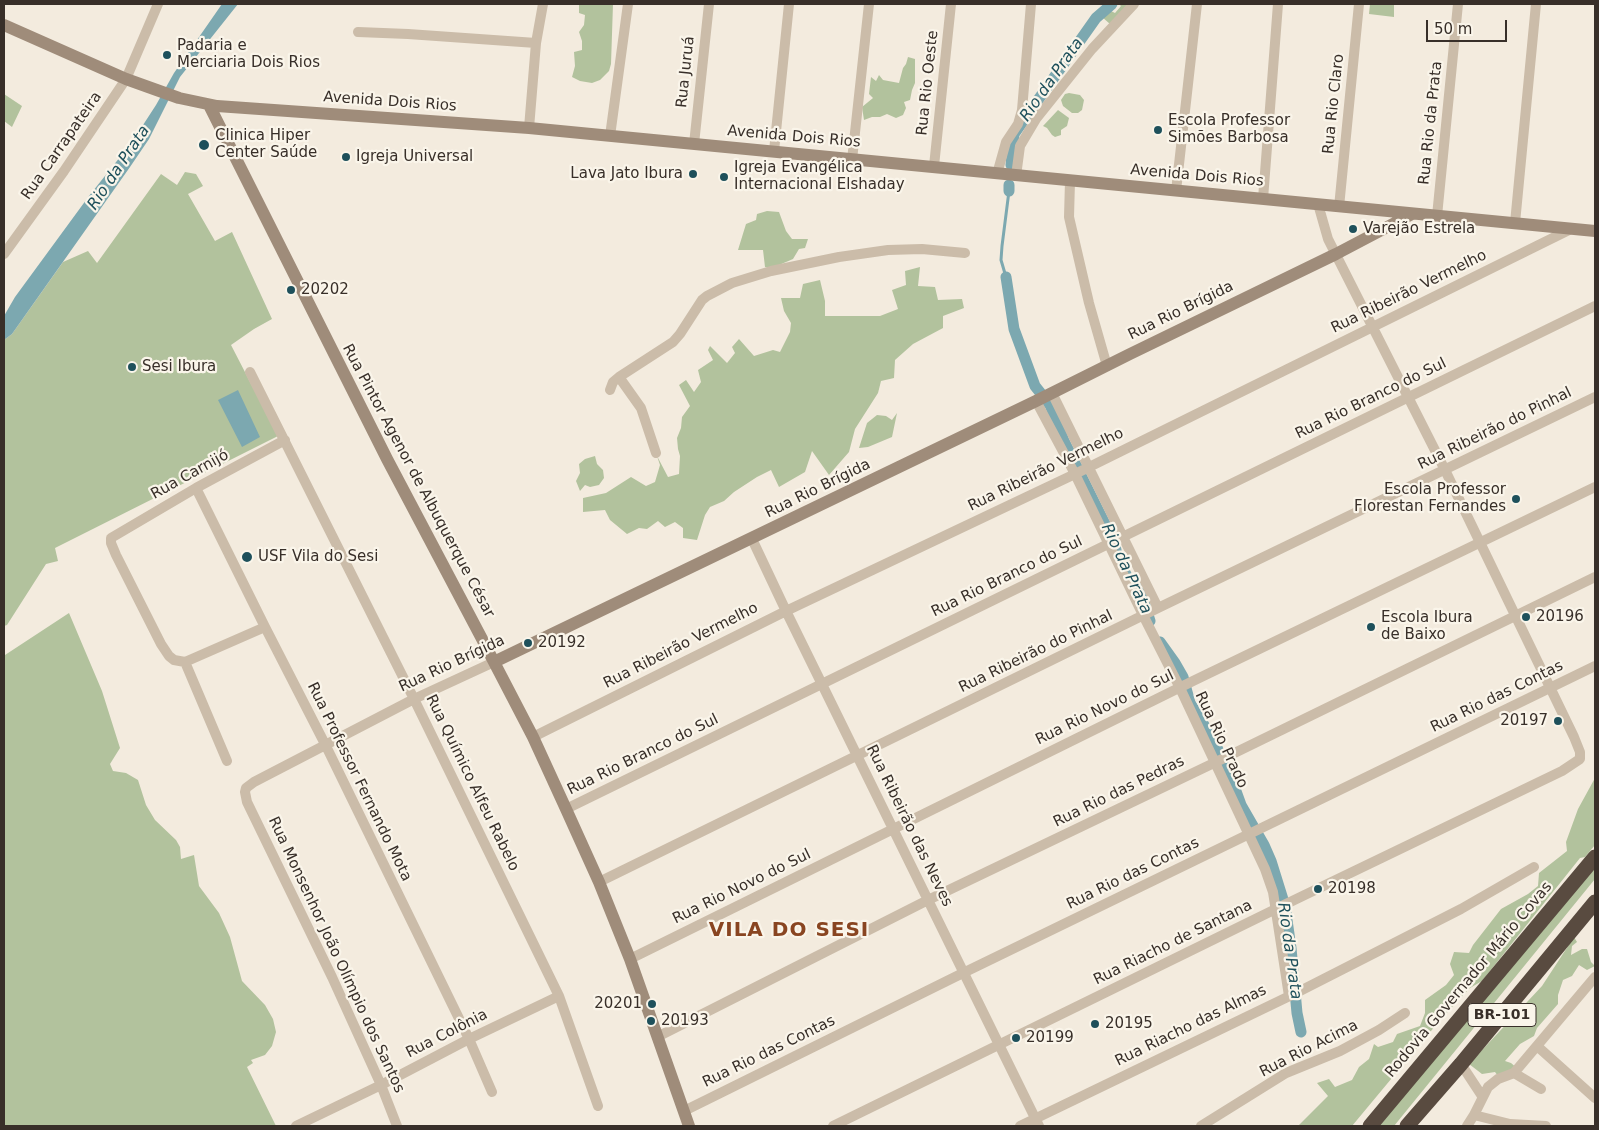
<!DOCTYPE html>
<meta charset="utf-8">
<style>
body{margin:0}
#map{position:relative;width:1599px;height:1130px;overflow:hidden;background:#f3ebde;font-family:"DejaVu Sans",sans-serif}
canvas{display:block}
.frame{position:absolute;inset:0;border:5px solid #382f29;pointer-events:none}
.scale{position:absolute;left:1426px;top:20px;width:81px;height:22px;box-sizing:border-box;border:2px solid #382f29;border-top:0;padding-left:6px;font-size:15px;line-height:18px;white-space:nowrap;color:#382f29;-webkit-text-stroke:4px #faf5ea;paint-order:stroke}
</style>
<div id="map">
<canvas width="1599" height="1130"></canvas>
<div class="frame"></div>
<div class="scale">50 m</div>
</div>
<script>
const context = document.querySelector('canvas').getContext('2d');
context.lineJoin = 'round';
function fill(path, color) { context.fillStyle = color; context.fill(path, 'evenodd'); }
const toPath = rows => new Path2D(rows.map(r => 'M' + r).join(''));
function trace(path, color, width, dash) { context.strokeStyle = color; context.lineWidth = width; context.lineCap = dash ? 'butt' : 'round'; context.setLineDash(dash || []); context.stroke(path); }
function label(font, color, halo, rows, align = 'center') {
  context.font = font + ' "DejaVu Sans",sans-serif'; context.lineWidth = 4.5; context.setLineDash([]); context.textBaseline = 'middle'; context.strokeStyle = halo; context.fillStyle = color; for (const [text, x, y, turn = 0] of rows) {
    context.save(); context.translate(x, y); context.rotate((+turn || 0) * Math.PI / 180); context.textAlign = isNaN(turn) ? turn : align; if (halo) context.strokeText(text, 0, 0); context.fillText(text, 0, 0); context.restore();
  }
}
fill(toPath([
 [579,4,613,4,611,64,609,71,600,80,592,83,580,81,572,77,575,66,574,52,582,50,582,41,579,32,584,25,585,15,579,13],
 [1119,4,1130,4,1110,24,1102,17,1109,10,1115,13,1121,6],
 [1370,4,1394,4,1394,17,1369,14],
 [908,57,915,59,915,83,912,90,910,100,904,102,906,108,903,115,896,118,887,114,880,117,872,117,864,120,862,107,873,98,869,94,871,77,876,81,879,75,883,80,899,83,903,68,906,64],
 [1069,93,1080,95,1084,100,1082,110,1078,113,1072,113,1063,106,1061,100,1065,94],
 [4,94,22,106,12,127,4,121],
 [1058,110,1069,118,1067,126,1061,130,1061,135,1055,137,1052,135,1047,128,1043,126],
 [185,172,196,174,203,186,188,194,215,241,232,232,272,319,254,329,231,345,278,436,55,548,58,561,46,564,7,625,4,626,4,340,12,334,63,262,88,251,97,263,161,174,177,185],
 [767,211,779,212,786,231,792,239,808,239,805,248,799,249,793,259,772,268,765,267,763,250,738,250,746,224,756,220,757,214],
 [920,267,918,286,935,287,938,300,962,299,964,308,943,316,943,328,913,344,895,360,894,378,881,381,878,393,855,429,849,452,829,475,812,451,805,472,779,487,771,470,757,477,734,492,724,501,710,507,705,515,697,540,683,538,683,528,675,522,665,527,658,521,647,529,639,528,627,534,610,520,605,510,583,512,583,498,606,493,631,477,646,486,655,482,660,465,657,456,668,477,679,474,680,456,678,449,677,438,681,428,682,417,690,406,679,385,686,380,694,392,701,382,698,370,713,360,708,350,710,346,727,363,735,353,732,347,739,339,754,356,773,350,780,352,790,332,791,323,784,311,781,298,800,298,803,284,820,280,825,301,825,316,880,316,898,309,892,290,906,285,905,271],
 [897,413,892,437,868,447,859,448,867,423,877,415,886,416,892,420],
 [595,456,597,464,603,470,604,478,599,485,590,487,585,485,580,491,576,481,580,473,579,464,585,459],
 [69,613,102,691,120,748,110,764,113,771,126,773,138,780,146,805,155,820,176,840,180,847,181,859,194,855,199,886,219,913,230,937,242,981,265,1005,273,1019,276,1032,272,1046,265,1055,251,1060,253,1063,247,1067,276,1126,4,1126,4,652,5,655],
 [1595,778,1595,845,1585,857,1580,858,1482,981,1470,988,1441,1019,1352,1126,1298,1126,1328,1096,1317,1083,1329,1079,1335,1087,1352,1080,1359,1067,1369,1059,1374,1044,1378,1047,1393,1042,1397,1034,1420,1026,1425,1013,1425,1000,1446,985,1454,975,1450,964,1454,952,1469,953,1473,945,1501,909,1528,894,1538,886,1539,873,1567,851,1566,842,1578,809],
 [1595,865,1595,879,1394,1126,1376,1126],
 [1574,937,1577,942,1572,946,1571,955,1582,949,1587,949,1591,962,1595,966,1587,970,1579,965,1572,976,1563,980,1558,995,1558,1004,1537,1028,1534,1036,1520,1044,1505,1061,1511,1063,1518,1069,1498,1076,1495,1072,1482,1074,1469,1064,1542,986]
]), '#b2c29d');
fill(toPath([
 [222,4,238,4,180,77,149,139,130,167,12,334,4,340,4,316,15,297,89,196,132,142,156,105,174,73],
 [238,390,260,437,242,447,218,400]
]), '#7ca8b0');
trace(toPath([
 [1006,277,1001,260,1002,246,1009,191]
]), '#7ca8b0', 3);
trace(toPath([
 [1011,165,1014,134,1096,18,1112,4],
 [1009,191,1009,185],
 [1006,277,1014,329,1035,386,1050,405,1064,441,1108,530,1116,550],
 [1126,574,1127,578,1140,590,1150,621],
 [1160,642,1175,663,1183,677,1190,703,1214,741,1233,783,1241,805,1264,845,1271,861,1285,906,1291,948,1297,1013,1301,1032]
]), '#7ca8b0', 11);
trace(toPath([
 [358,32,408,34,536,43],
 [529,128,536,43,543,4],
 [610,136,628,4],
 [694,144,709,4],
 [774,151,789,4],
 [852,160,869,4],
 [934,166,951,4],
 [997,174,1006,142,1018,124,1022,110,1031,4],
 [1016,176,1020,146,1036,119,1092,49,1134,4],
 [1070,181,1069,217,1089,303,1107,366],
 [1176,191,1197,4],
 [1263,199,1278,4],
 [1339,207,1359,4],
 [1437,216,1458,4],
 [1515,223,1536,4],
 [4,254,64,171,126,79,158,4],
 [250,372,414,699,559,996,598,1106],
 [619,377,641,408,656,453],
 [610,390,613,382,619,377,673,342,680,334,702,300,707,296,732,283,771,271,839,257,888,250,922,249,965,253],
 [1052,393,1158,608],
 [1036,401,1075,474,1144,617,1180,688,1265,869,1273,892,1289,996],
 [196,488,265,627,326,746,469,1039,492,1092],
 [752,539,786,611,1039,1126],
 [265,627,185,662,174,660,169,656,161,644,116,555,111,543,111,538,196,488,285,440],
 [185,662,227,761],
 [533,737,786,611,1075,474,1571,229],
 [566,809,1595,306],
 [599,882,1158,608,1595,397],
 [630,959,1193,681,1595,487],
 [657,1037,928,900,1216,762,1595,577],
 [1537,1046,1595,1098],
 [1461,1064,1482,1096],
 [1514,1073,1541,1089],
 [684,1111,963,973,1595,666],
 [1474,1115,1510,1124,1546,1126],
 [296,1126,381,1085,469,1039,559,996],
 [397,1126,381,1085,332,977,247,802,245,792,246,788,254,782,414,699,494,662],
 [833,1126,1286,904,1562,771,1580,759,1580,752,1574,737,1445,470,1328,239,1318,204],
 [1020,1126,1300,991,1461,909,1534,867],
 [1201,1126,1286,1073,1340,1051,1379,1030,1405,1013],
 [1467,1126,1474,1115,1488,1087,1498,1079,1514,1073,1595,977]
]), '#cbbca9', 10);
trace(toPath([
 [4,25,126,79,179,98,217,106,529,128,1595,231],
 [209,105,387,459,481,637,533,737,566,809,599,882,630,959,689,1126],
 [494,662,1036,401,1130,354,1336,254,1412,214]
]), '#9f8c7a', 12);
trace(toPath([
 [1370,1126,1595,857],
 [1407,1126,1461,1064,1595,902]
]), '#594b40', 15);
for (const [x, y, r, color] of [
 [167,55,5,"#1e505b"],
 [1158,130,5,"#1e505b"],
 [204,145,6,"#1e505b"],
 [346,157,5,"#1e505b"],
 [693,174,5,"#1e505b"],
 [724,177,5,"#1e505b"],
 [1353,229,5,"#1e505b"],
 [291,290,5,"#1e505b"],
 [132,367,5,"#1e505b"],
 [1516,499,5,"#1e505b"],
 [247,557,6,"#1e505b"],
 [1526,617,5,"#1e505b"],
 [1371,627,5,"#1e505b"],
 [528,643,5,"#1e505b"],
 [1558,721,5,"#1e505b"],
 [1318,889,5,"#1e505b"],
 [652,1004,5,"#1e505b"],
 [651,1021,5,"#1e505b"],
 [1095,1024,5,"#1e505b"],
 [1016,1038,5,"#1e505b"]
]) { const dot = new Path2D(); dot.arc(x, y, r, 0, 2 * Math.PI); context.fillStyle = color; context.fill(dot); trace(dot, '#faf5ea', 2); }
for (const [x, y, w] of [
 [1502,1015,68]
]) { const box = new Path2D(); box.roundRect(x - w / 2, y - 11.5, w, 23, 4); context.fillStyle = '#faf5ea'; context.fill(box); trace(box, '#382f29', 1); }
label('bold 14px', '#382f29', null, [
 ["BR-101",1502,1015]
]);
label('15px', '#382f29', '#faf5ea', [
 ["Padaria e",177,46],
 ["Merciaria Dois Rios",177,63],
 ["Escola Professor",1168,121],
 ["Simões Barbosa",1168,138],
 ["Clinica Hiper",215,136],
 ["Center Saúde",215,153],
 ["Igreja Universal",356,157],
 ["Igreja Evangélica",734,168],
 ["Internacional Elshaday",734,185],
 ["Lava Jato Ibura",683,174,"right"],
 ["Varejão Estrela",1363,229],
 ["20202",301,290],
 ["Sesi Ibura",142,367],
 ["Escola Professor",1506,490,"right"],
 ["Florestan Fernandes",1506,507,"right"],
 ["USF Vila do Sesi",258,557],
 ["20196",1536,617],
 ["Escola Ibura",1381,618],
 ["de Baixo",1381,635],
 ["20192",538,643],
 ["20197",1548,721,"right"],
 ["20198",1328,889],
 ["20201",642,1004,"right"],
 ["20193",661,1021],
 ["20195",1105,1024],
 ["20199",1026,1038]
], 'left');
label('15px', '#382f29', '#faf5ea', [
 ["Rua Juruá",686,72,-84],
 ["Rua Rio Oeste",928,83,-84],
 ["Avenida Dois Rios",390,102,4],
 ["Rua Rio Claro",1334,104,-84],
 ["Rua Rio da Prata",1431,123,-84],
 ["Avenida Dois Rios",794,137,5],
 ["Rua Carrapateira",62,146,-55],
 ["Avenida Dois Rios",1197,176,5],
 ["Rua Ribeirão Vermelho",1409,292,-26],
 ["Rua Rio Brígida",1181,311,-26],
 ["Rua Rio Branco do Sul",1371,399,-26],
 ["Rua Ribeirão do Pinhal",1495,429,-26],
 ["Rua Ribeirão Vermelho",1046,470,-26],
 ["Rua Carnijó",190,475,-29],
 ["Rua Pintor Agenor de Albuquerque César",418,481,62],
 ["Rua Rio Brígida",818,489,-26],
 ["Rua Rio Branco do Sul",1007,577,-26],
 ["Rua Ribeirão Vermelho",681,646,-27],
 ["Rua Ribeirão do Pinhal",1036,652,-26],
 ["Rua Rio Brígida",452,664,-25],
 ["Rua Rio das Contas",1497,697,-26],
 ["Rua Rio Novo do Sul",1105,708,-26],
 ["Rua Rio Prado",1221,740,65],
 ["Rua Rio Branco do Sul",643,755,-26],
 ["Rua Professor Fernando Mota",359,782,64],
 ["Rua Químico Alfeu Rabelo",472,783,64],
 ["Rua Rio das Pedras",1119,792,-26],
 ["Rua Ribeirão das Neves",909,826,64],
 ["Rua Rio das Contas",1133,874,-26],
 ["Rua Rio Novo do Sul",742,887,-26],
 ["Rua Riacho de Santana",1173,943,-26],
 ["Rua Monsenhor João Olímpio dos Santos",336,955,65],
 ["Rodovia Governador Mário Covas",1469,980,-50],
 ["Rua Riacho das Almas",1191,1026,-26],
 ["Rua Colônia",447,1034,-27],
 ["Rua Rio Acima",1309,1049,-27],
 ["Rua Rio das Contas",769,1052,-26]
]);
label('italic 16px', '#1e505b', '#faf5ea', [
 ["Rio da Prata",1052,80,-55],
 ["Rio da Prata",119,168,-56],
 ["Rio da Prata",1126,569,65],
 ["Rio da Prata",1289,951,82]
]);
context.letterSpacing = '1px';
label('bold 20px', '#894521', '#faf5ea', [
 ["VILA DO SESI",789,931]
]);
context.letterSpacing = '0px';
</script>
